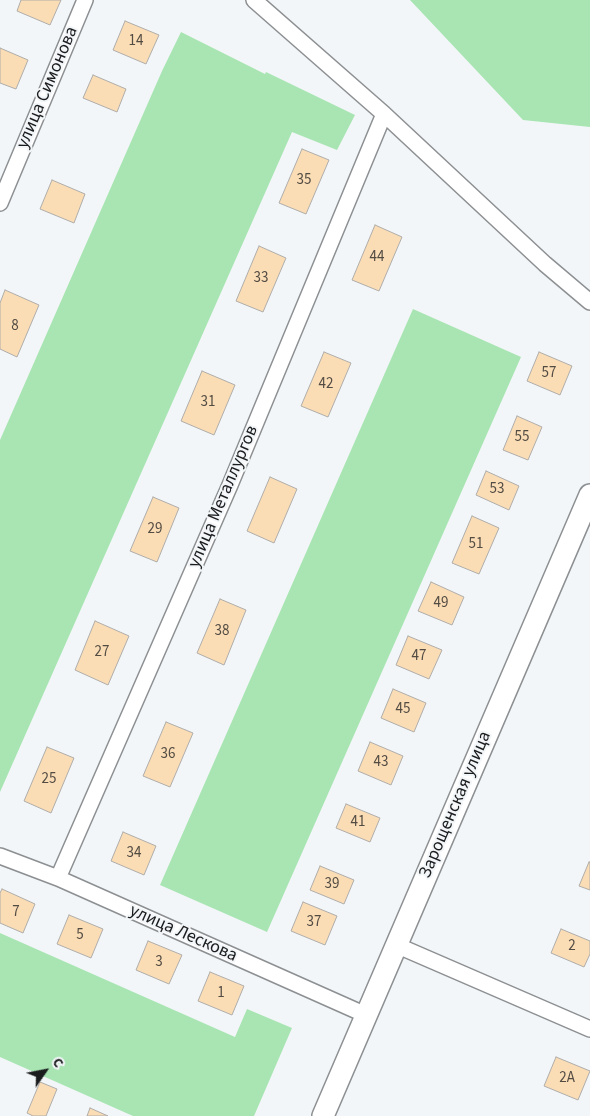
<!DOCTYPE html>
<meta charset="utf-8">
<style>
body{margin:0}
#map{position:relative;width:590px;height:1116px;overflow:hidden;background:#f3f6f8;font-family:"Source Sans 3",sans-serif}
canvas{display:block}
.north{position:absolute;left:20px;top:1046px;width:50px;height:50px;-webkit-text-stroke:4px #f3f6f8;paint-order:stroke;rotate:57deg;font-size:14px;font-weight:700;line-height:20px;text-align:center;color:#1b1c1d}
.north::after{content:'';display:block;margin:auto;width:18px;height:22px;background:#1b1c1d;clip-path:polygon(50% 0,100% 100%,50% 72%,0 100%)}
</style>
<div id="map">
<canvas width="590" height="1116"></canvas>
<div class="north">С</div>
</div>
<script>
const context = document.querySelector('canvas').getContext('2d');
context.lineJoin = 'round';
function fill(path, color) { context.fillStyle = color; context.fill(path, 'evenodd'); }
const toPath = rows => new Path2D(rows.map(r => 'M' + r).join(''));
function trace(path, color, width, dash) { context.strokeStyle = color; context.lineWidth = width; context.lineCap = dash ? 'butt' : 'round'; context.setLineDash(dash || []); context.stroke(path); }
function label(font, color, halo, rows, align = 'center') {
  context.font = font + ' "Source Sans 3",sans-serif'; context.lineWidth = 4; context.setLineDash([]); context.textBaseline = 'middle'; context.strokeStyle = halo; context.fillStyle = color; for (const [text, x, y, turn = 0] of rows) {
    context.save(); context.translate(x, y); context.rotate((+turn || 0) * Math.PI / 180); context.textAlign = isNaN(turn) ? turn : align; if (halo) context.strokeText(text, 0, 0); context.fillText(text, 0, 0); context.restore();
  }
}
fill(toPath([
 [410,0,590,0,590,127,523,120],
 [181,32,265,74,266,72,355,115,337,150,292,132,0,792,0,440,162,71],
 [413,309,521,357,267,932,160,885],
 [0,933,235,1037,247,1009,292,1028,254,1116,133,1116,0,1057]
]), '#a8e5b3');
const building = toPath([
 [21,0,61,0,50,25,17,11,21,0],
 [125,21,159,35,146,64,113,50,125,21],
 [0,48,28,60,16,89,0,83,0,48],
 [93,75,126,89,117,112,83,98,93,75],
 [302,149,329,160,306,214,279,203,302,149],
 [52,180,85,194,74,223,40,209,52,180],
 [375,225,402,237,379,291,352,280,375,225],
 [259,246,286,258,263,312,236,301,259,246],
 [5,290,39,305,17,357,0,349,0,303,5,290],
 [324,352,351,363,328,417,301,406,324,352],
 [539,352,572,366,560,395,527,381,539,352],
 [202,371,235,385,214,435,181,421,202,371],
 [517,416,542,427,528,460,503,450,517,416],
 [486,471,519,486,509,510,476,495,486,471],
 [270,477,297,489,274,543,247,531,270,477],
 [153,497,179,508,157,562,130,551,153,497],
 [472,516,499,528,479,574,452,563,472,516],
 [431,582,464,597,452,625,418,611,431,582],
 [220,599,246,610,224,665,197,653,220,599],
 [95,621,129,636,108,685,75,670,95,621],
 [408,636,442,650,429,679,396,665,408,636],
 [393,689,426,703,414,732,381,718,393,689],
 [166,722,193,733,170,787,143,776,166,722],
 [370,742,403,756,391,785,358,771,370,742],
 [47,747,74,758,51,813,24,801,47,747],
 [346,804,380,818,370,842,336,828,346,804],
 [123,832,156,846,144,875,111,861,123,832],
 [589,862,590,862,590,890,579,886,589,862],
 [320,866,354,880,344,904,310,890,320,866],
 [2,889,35,904,23,933,0,923,0,893,2,889],
 [303,902,337,916,325,945,291,931,303,902],
 [69,915,103,929,91,958,57,944,69,915],
 [561,929,590,941,590,954,584,967,551,953,561,929],
 [148,941,182,955,169,984,136,970,148,941],
 [210,972,244,986,232,1015,198,1001,210,972],
 [556,1057,590,1071,578,1100,544,1086,556,1057],
 [40,1082,57,1089,46,1116,33,1116,27,1113,40,1082],
 [90,1108,108,1116,87,1116,90,1108]
]);
fill(building, '#fadcb5');
trace(building, '#afadaa', 1);
const street = toPath([
 [254,0,384,114,545,264,590,302],
 [0,203,85,0],
 [0,856,58,878,366,1015],
 [58,878,230,485,384,114],
 [396,945,590,1029]
]);
const secondary = toPath([
 [323,1116,590,495]
]);
trace(street, '#8d9092', 18);
trace(secondary, '#8d9092', 24);
trace(street, '#fff', 15);
trace(secondary, '#fff', 21);
label('15px', '#534c43', null, [
 ["14",136,42],
 ["35",304,181],
 ["44",377,258],
 ["33",261,279],
 ["8",15,327],
 ["57",549,374],
 ["42",326,385],
 ["31",208,403],
 ["55",522,438],
 ["53",497,490],
 ["29",155,530],
 ["51",476,545],
 ["49",441,604],
 ["38",222,632],
 ["27",102,653],
 ["47",419,657],
 ["45",403,710],
 ["36",168,755],
 ["43",381,763],
 ["25",49,780],
 ["41",358,823],
 ["34",134,854],
 ["39",332,885],
 ["7",16,913],
 ["37",314,923],
 ["5",80,936],
 ["2",572,947],
 ["3",159,963],
 ["1",221,994],
 ["2А",567,1079]
]);
label('18px', '#1b1c1d', '#f3f6f8', [
 ["улица Симонова",48,88,-67],
 ["улица Металлургов",224,497,-67],
 ["Зарощенская улица",456,805,-67],
 ["улица Лескова",183,934,24]
]);
</script>
